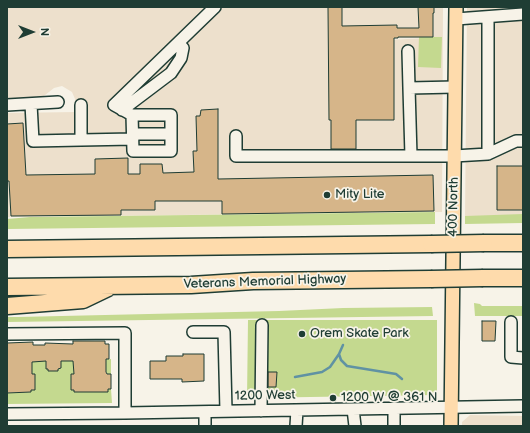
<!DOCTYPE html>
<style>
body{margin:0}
#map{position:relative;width:530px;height:433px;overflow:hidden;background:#f7f3e8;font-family:"Balsamiq Sans",sans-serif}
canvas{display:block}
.frame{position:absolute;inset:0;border:8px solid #1f3d34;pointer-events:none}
.north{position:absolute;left:12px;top:12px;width:40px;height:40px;-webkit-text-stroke:3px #f7f3e8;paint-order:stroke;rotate:90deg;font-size:11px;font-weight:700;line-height:16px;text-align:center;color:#1f3d34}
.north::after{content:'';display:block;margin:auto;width:14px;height:18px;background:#1f3d34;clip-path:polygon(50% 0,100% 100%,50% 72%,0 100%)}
</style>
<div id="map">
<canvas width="530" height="433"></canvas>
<div class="frame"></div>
<div class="north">N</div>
</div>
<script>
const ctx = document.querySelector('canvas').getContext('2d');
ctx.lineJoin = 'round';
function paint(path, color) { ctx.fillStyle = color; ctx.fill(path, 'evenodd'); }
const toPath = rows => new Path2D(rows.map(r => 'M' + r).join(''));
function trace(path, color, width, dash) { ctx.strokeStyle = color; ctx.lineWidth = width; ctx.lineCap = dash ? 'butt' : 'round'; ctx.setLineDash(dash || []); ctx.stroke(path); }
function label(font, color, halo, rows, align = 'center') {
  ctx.font = font + ' "Balsamiq Sans",sans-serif'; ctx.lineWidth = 3.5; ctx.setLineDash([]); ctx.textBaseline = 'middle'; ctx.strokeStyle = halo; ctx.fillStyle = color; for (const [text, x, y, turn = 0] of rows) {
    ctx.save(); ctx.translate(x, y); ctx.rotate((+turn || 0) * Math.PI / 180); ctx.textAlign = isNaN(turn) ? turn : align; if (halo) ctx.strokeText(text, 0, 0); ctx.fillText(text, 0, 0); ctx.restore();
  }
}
paint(toPath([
 [7,7,443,7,442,212,7,217,7,113,76,112,75,99,72,92,62,86,54,88,40,99,7,100],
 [427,38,329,43,329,39],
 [467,7,523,7,523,216,465,216],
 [470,415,523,416,523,426,462,426,462,422]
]), '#ede0cc');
paint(toPath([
 [419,37,442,37,441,68,418,67],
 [435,212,435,224,7,229,7,219,30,217],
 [523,214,523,223,465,224,465,216],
 [474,303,480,304,482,306,523,306,523,316,475,316],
 [432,307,433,316,7,322,7,317,18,317,279,311,343,308],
 [248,320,437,320,437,395,247,398],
 [111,359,111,374,107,374,107,372,74,372,74,374,71,374,71,389,111,389,112,403,7,404,7,393,31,392,31,390,35,389,35,374,32,374,7,363,32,360,46,361,46,369,48,369,48,371,58,371,58,369,61,368,61,361]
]), '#c4d98f');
trace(toPath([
 [343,345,339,354,341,360,347,366,396,374,402,379],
 [295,377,322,372,330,367,339,354]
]), '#6092a3', 2.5);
const building = toPath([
 [328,7,342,7,342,26,397,25,397,28,419,28,418,7,434,7,434,13,433,13,433,37,398,37,398,38,394,38,394,120,356,120,356,149,331,149,331,120,329,120,328,7],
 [218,109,218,179,433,175,434,211,222,214,222,201,155,201,155,210,121,210,121,215,11,216,9,181,7,181,7,124,23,123,26,175,95,174,95,159,128,158,128,174,140,174,140,164,162,164,163,173,194,172,193,151,197,151,196,116,200,116,201,110,218,109],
 [497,166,523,166,523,210,497,210,497,166],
 [482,321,496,321,495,341,482,341,482,321],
 [73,341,105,341,105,344,109,344,109,359,106,359,106,372,107,374,111,374,111,389,108,389,108,392,74,392,74,390,71,390,71,374,74,374,73,361,61,361,61,368,58,369,58,371,48,371,48,369,46,369,46,361,32,362,32,374,35,374,35,390,31,390,31,392,7,393,7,343,33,342,33,345,45,345,45,343,73,344,73,341],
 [183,354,204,354,204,381,182,382,182,379,150,379,150,361,166,361,166,356,183,356,183,354],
 [268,372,277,372,276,387,268,387,268,372]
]);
paint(building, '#d6b589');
trace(building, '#1f3d34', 1);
const minor = toPath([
 [488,17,488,154],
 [456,19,523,14],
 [408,51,409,88],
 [455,87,409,88,411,156,454,156,488,154,516,141,523,141],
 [31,104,33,141,81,140],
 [7,105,58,102],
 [81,105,81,140,133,139],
 [122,110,171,73,181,58,183,48,178,43],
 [132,115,133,151,171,151,171,115,132,115,114,105,215,7],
 [133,134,171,134],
 [236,136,236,156,411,156],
 [511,322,511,357,523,358],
 [193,332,224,332,226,411],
 [7,334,125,333,125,413],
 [353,409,355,426],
 [261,411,262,325],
 [205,412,205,426],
 [7,414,125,413,523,406],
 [296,426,297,410],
 [394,426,394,408]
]);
const major = toPath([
 [451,426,456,7]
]);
const highway = toPath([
 [484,243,523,243],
 [7,249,431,244],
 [483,278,523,278],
 [7,287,191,285,253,281,431,279],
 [7,306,83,300,108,288]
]);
trace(minor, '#1f3d34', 14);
trace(major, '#1f3d34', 16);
trace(highway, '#1f3d34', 19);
trace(minor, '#f7f3e8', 11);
trace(major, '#fedbac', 13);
trace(highway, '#fedbac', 16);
const highwayBridge = toPath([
 [431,244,484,243],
 [431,279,483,278]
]);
trace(highwayBridge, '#1f3d34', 19, []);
trace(highwayBridge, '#fedbac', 16);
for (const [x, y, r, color] of [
 [327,195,4,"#1f3d34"],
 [302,334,4,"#1f3d34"],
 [333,398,4,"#1f3d34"]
]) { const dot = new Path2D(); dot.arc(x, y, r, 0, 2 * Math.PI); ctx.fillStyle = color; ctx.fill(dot); trace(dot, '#f7f3e8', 1.5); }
label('13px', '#1f3d34', '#f7f3e8', [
 ["Mity Lite",335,195],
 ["Orem Skate Park",310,334],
 ["1200 W @ 361 N",341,398]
], 'left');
label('13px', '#1f3d34', '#f7f3e8', [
 ["400 North",454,207,-89],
 ["Veterans Memorial Highway",265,282,-2],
 ["1200 West",265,396,-1]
]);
</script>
